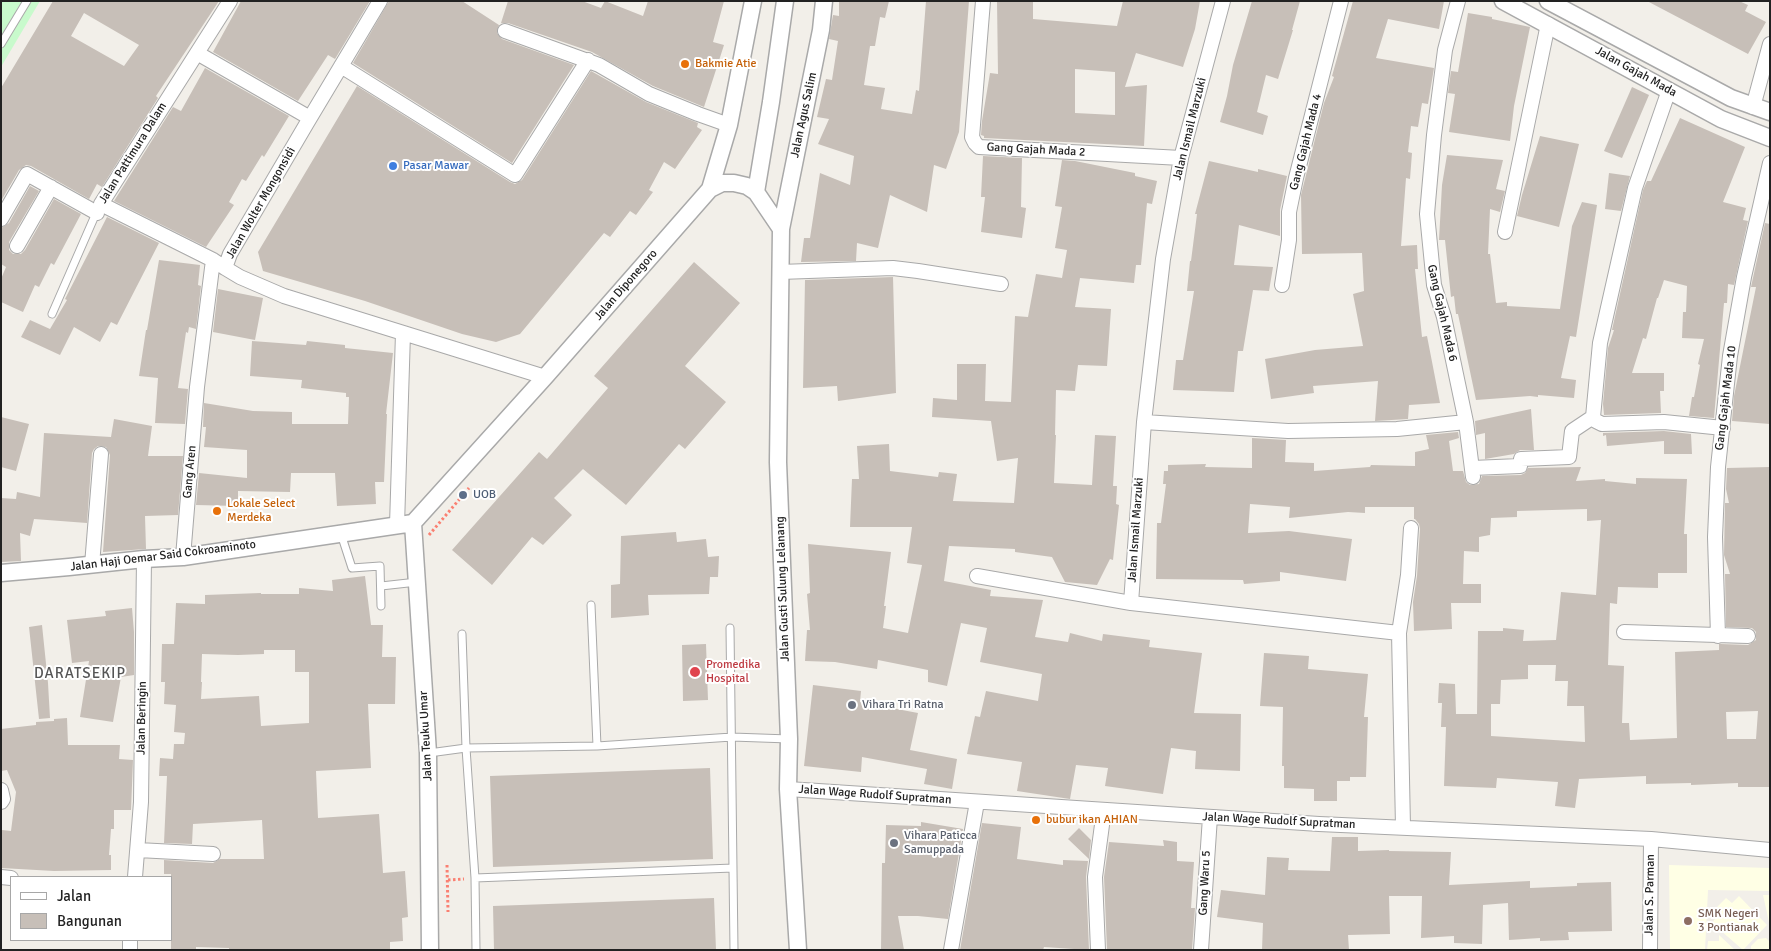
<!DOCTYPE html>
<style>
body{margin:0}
#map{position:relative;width:1771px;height:951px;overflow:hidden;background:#f2efe9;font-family:Signika,sans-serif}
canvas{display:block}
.frame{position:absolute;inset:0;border:2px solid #222;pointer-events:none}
.legend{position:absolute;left:10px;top:876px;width:162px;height:65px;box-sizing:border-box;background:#fff;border:1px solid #a7a7a7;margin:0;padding:6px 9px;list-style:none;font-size:15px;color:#222}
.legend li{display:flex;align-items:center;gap:10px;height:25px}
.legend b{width:25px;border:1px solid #a7a7a7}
</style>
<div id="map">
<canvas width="1771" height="951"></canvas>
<div class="frame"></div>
<ul class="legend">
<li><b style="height:6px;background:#fff"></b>Jalan</li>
<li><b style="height:14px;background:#c7bfb8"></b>Bangunan</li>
</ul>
</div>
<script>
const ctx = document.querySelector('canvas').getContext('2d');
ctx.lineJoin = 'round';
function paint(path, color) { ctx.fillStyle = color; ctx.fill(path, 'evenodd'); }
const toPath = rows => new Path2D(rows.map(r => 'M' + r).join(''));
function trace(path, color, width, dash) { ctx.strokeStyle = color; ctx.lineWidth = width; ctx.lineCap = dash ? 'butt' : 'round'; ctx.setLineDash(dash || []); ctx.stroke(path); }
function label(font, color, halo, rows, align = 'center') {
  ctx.font = font + ' Signika,sans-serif'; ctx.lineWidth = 4; ctx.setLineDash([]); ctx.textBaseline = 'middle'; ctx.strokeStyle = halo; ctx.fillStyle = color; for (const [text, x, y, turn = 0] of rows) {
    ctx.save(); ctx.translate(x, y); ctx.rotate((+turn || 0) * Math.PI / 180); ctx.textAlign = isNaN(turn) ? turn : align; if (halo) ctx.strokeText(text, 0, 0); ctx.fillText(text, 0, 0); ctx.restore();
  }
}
paint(toPath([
 [1669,865,1770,868,1770,891,1708,890,1705,950,1670,950],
 [1763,895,1770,895,1770,927,1767,913],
 [1739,896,1767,925,1743,950,1712,923,1718,915,1714,910,1726,898,1732,903],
 [1719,935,1735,950,1707,950,1708,941,1719,941],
 [1766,938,1770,942,1770,950,1751,950,1751,946,1758,939]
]), '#ffffe5');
paint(toPath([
 [1,1,40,1,1,67]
]), '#c8facc');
paint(toPath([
 [53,1,219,1,156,96,158,98,102,187,97,184,89,199,31,166,26,165,19,170,1,201,1,88],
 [84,13,139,45,124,66,71,36],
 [241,1,370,1,335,59,328,55,298,101,213,52],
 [389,1,462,1,499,25,497,33,502,39,574,65,512,163,353,63],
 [508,1,582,1,601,8,605,1,643,16,648,1,724,1,713,42,724,45,704,107,653,86,592,52,508,23,501,23],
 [839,1,889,1,885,18,880,17,875,46,870,46,864,85,885,88,881,109,912,114,916,90,919,91,926,1,969,1,959,132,946,169,934,165,927,212,890,195,878,248,857,243,856,261,801,262,804,238,810,238,820,173,850,185,854,156,818,144,829,119,817,117,826,79,832,80,838,41,829,39,833,15,839,16],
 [997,1,1033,1,1033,19,1117,26,1123,1,1200,1,1195,29,1183,67,1136,53,1125,87,1147,85,1144,146,984,138,984,136,981,135,982,121,990,73,998,74],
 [1075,69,1115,72,1115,115,1075,113],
 [1252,1,1300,1,1292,30,1293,30,1278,79,1266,75,1257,112,1268,116,1263,135,1220,122,1227,96,1233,65],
 [1353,1,1444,1,1439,29,1388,19,1376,58,1434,68,1428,104,1422,103,1418,127,1411,126,1408,152,1412,153,1410,179,1406,178,1401,246,1417,245,1418,269,1415,269,1422,337,1427,336,1440,403,1409,405,1408,419,1375,421,1378,381,1313,386,1314,393,1271,399,1265,359,1315,350,1363,346,1353,294,1364,291,1362,253,1302,254,1301,195,1324,103,1334,77,1332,76],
 [1647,1,1739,1,1748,5,1745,11,1766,22,1748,54],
 [1468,13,1492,17,1492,19,1530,27,1514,106,1510,141,1449,132,1455,94,1448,93,1451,71,1458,72],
 [205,68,289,116,264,157,262,155,246,181,242,179,229,202,234,205,206,247,114,201,173,107,181,111],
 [591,71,646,102,698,123,697,127,702,130,675,169,664,162,649,190,653,192,636,215,630,211,610,237,604,233,520,334,496,342,462,334,365,301,263,271,258,252,357,86,510,182,515,184,522,180],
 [1632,87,1649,95,1622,158,1604,151],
 [1680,118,1745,147,1723,202,1746,208,1743,220,1748,221,1734,285,1728,284,1727,303,1724,303,1714,418,1689,416,1692,397,1694,397,1700,365,1698,364,1704,339,1682,338,1683,312,1686,312,1687,286,1664,280,1658,298,1657,298,1646,339,1643,338,1632,373,1664,373,1664,391,1660,391,1661,413,1604,415,1603,404,1608,348,1614,330,1612,330,1643,190,1647,181,1651,181],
 [1540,136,1579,144,1559,227,1517,216,1522,195],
 [1447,155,1503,160,1496,189,1505,191,1500,212,1490,209,1488,254,1490,254,1496,303,1507,302,1507,306,1560,309,1572,226,1582,202,1597,205,1576,337,1570,336,1561,378,1576,380,1574,398,1538,395,1538,397,1530,396,1476,400,1458,314,1456,314,1454,296,1451,297,1445,240,1439,240,1442,185],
 [983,156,1022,158,1021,207,1026,208,1022,238,981,232,985,197,981,197],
 [1062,160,1075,161,1135,173,1135,176,1157,181,1152,204,1147,203,1141,265,1136,265,1134,283,1080,278,1075,307,1111,309,1107,366,1078,365,1075,391,1056,390,1055,435,1056,435,1054,483,1092,485,1095,435,1116,436,1113,486,1117,486,1116,504,1119,505,1113,560,1110,559,1097,585,1065,582,1052,557,1015,552,1015,549,949,546,944,581,991,590,990,596,1043,600,1035,637,1068,642,1070,633,1102,641,1103,634,1150,640,1149,647,1202,653,1194,713,1241,714,1240,771,1195,769,1196,751,1171,748,1163,794,1105,786,1108,768,1076,765,1070,799,1017,791,1022,762,967,754,975,716,980,717,986,691,1038,701,1042,674,980,662,987,628,961,623,947,686,928,682,928,670,878,660,877,669,835,662,805,661,807,630,810,630,807,594,810,593,808,544,891,552,884,606,886,606,883,628,908,633,922,565,907,563,912,527,850,527,852,479,859,479,857,446,889,444,890,471,938,477,939,472,957,474,953,501,1014,503,1018,458,997,461,991,421,932,417,933,398,957,400,957,364,986,364,985,401,1011,402,1015,316,1028,317,1036,274,1062,278,1067,250,1055,248,1062,207,1055,206],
 [1209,161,1258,172,1258,169,1287,176,1280,210,1280,236,1239,225,1234,265,1273,267,1269,291,1253,290,1243,351,1238,351,1234,392,1173,390,1176,360,1183,360,1194,291,1187,291,1190,261,1191,261,1197,214,1195,214],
 [1609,173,1630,176,1621,211,1605,209],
 [30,186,39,191,9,242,9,250,13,254,21,254,25,250,54,199,81,214,54,265,51,263,39,287,35,285,23,312,1,302,1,279,6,267,1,264,1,228,9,223],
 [107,217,159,243,117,325,111,322,100,342,74,327,60,355,21,337,30,320,50,329,67,300,65,299],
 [1765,223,1770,224,1770,424,1732,421,1734,396,1756,287,1751,287],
 [159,260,200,265,198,285,201,286,196,329,189,327,188,333,186,332,178,388,188,389,185,424,155,423,158,378,139,376,146,330,147,330],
 [694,262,740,303,685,366,726,402,685,449,679,444,626,505,583,469,554,498,572,515,543,545,532,537,492,585,452,550,539,452,547,459,608,388,594,376],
 [893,277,896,393,838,401,837,386,803,388,805,280],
 [218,289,263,298,255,340,213,332],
 [252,341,306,345,307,341,345,345,345,348,393,353,386,414,387,414,384,482,375,482,376,504,337,506,335,473,291,473,290,492,238,491,238,506,196,505,199,473,247,478,247,450,204,447,206,427,203,427,204,403,253,411,292,412,292,424,348,424,349,397,346,397,346,393,301,388,302,380,250,376],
 [1531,409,1534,450,1520,450,1514,454,1485,459,1485,433,1476,435,1475,421],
 [1,417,29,424,16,471,1,467],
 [114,419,152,426,148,456,183,456,178,515,145,516,146,549,103,552,110,455,106,447,98,446,94,449,92,453,87,523,34,519,30,536,20,533,21,561,1,562,1,498,16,499,17,492,40,497,44,433,111,437],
 [1664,431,1691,434,1692,454,1664,454,1664,441,1607,446,1606,435,1603,436,1603,433],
 [1458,432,1459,438,1449,441,1453,471,1463,471,1466,482,1470,485,1479,484,1482,476,1521,475,1525,473,1528,468,1581,467,1576,481,1605,479,1605,481,1636,484,1636,478,1687,479,1684,534,1687,534,1687,573,1658,573,1658,588,1618,587,1617,604,1610,603,1608,665,1624,666,1622,723,1629,723,1630,740,1677,738,1675,652,1719,650,1719,644,1721,644,1748,645,1756,640,1756,632,1752,628,1726,627,1725,574,1730,574,1724,555,1725,503,1729,503,1726,489,1727,468,1770,467,1770,787,1738,787,1738,783,1691,785,1691,783,1646,784,1646,776,1579,779,1575,808,1555,806,1558,782,1497,778,1496,788,1444,786,1446,727,1441,727,1442,703,1438,703,1439,683,1455,684,1456,714,1477,714,1478,631,1503,631,1503,628,1524,630,1523,641,1556,640,1561,592,1596,595,1601,520,1587,521,1587,509,1517,511,1517,517,1491,518,1490,535,1479,537,1479,552,1464,551,1463,584,1481,584,1481,603,1451,603,1452,629,1414,631,1413,602,1417,576,1420,529,1419,524,1415,519,1414,519,1414,507,1365,507,1365,513,1348,512,1289,518,1290,507,1250,504,1248,533,1289,531,1352,539,1346,581,1280,572,1280,581,1244,584,1243,580,1156,579,1157,523,1161,523,1166,484,1163,484,1164,471,1168,471,1168,465,1206,464,1205,467,1252,468,1252,438,1286,440,1285,462,1314,463,1314,471,1370,467,1371,465,1415,466,1415,452,1429,449,1426,435],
 [1528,665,1556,665,1555,681,1568,681,1567,706,1584,706,1585,742,1491,736,1491,704,1500,704,1501,680,1528,679],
 [1758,711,1756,739,1727,739,1726,712],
 [676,532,677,542,706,539,708,557,719,556,718,577,710,577,709,594,648,595,649,615,611,618,611,585,620,584,621,536],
 [365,576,371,625,383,625,382,657,396,657,395,704,368,704,371,768,316,771,318,818,379,814,383,873,405,871,408,917,402,918,403,941,390,942,390,950,229,950,229,948,196,947,196,950,171,950,171,874,164,874,164,860,213,863,220,859,264,859,262,820,193,824,192,844,164,843,167,776,159,776,160,758,173,759,174,744,184,744,185,733,174,732,176,705,164,704,165,682,161,682,162,644,174,644,176,603,205,604,205,595,261,593,261,594,299,594,299,588,333,591,332,580],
 [264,650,295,650,295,672,309,672,309,723,261,726,259,696,201,699,202,682,201,682,202,654,238,655,264,654],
 [132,608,134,632,134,675,121,677,113,722,80,717,89,661,72,663,67,620,106,616,105,611],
 [42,625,48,683,50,718,39,719,29,627],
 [706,644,708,700,683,701,682,645],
 [1264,653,1309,656,1308,669,1368,674,1364,717,1368,717,1366,777,1350,777,1350,781,1337,781,1337,801,1314,801,1314,789,1284,788,1284,766,1282,766,1283,707,1260,706],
 [813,685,861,691,860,702,918,713,910,750,957,759,952,789,924,784,927,769,862,757,861,772,804,766],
 [67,718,68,745,120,745,119,759,133,760,131,810,114,810,114,829,111,829,109,855,111,855,111,870,54,871,1,868,2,830,11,831,16,792,7,770,1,771,1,729,36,725,36,722,54,721,54,719],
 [710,768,713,859,493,867,490,776],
 [921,822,963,829,948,919,918,916,898,916,904,950,881,950,882,863,885,863,886,825,921,826],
 [982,823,1021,827,1017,859,1063,865,1063,860,1088,861,1086,877,1089,950,1044,947,1043,950,960,950],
 [1079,828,1091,840,1089,859,1068,839],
 [1332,837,1358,837,1358,851,1389,850,1389,851,1451,852,1449,885,1530,881,1530,888,1577,886,1577,883,1611,882,1612,931,1568,932,1569,940,1540,941,1540,938,1509,940,1508,903,1483,905,1482,944,1454,943,1454,936,1421,938,1422,896,1389,896,1390,934,1348,935,1349,950,1262,950,1263,923,1217,917,1221,890,1265,895,1267,857,1289,858,1288,870,1330,871],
 [1163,840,1177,842,1177,861,1194,862,1191,908,1195,908,1192,950,1107,950,1104,877,1109,842,1164,846],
 [714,898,716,950,494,950,493,906]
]), '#c7bfb8');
const service = toPath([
 [1,44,27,1],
 [52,314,97,211],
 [341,534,352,568,380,566,381,606],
 [381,586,417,582],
 [591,605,597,746],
 [730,628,734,950],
 [462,634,466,748,475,878,476,950],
 [429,753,466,748,597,746,732,737,789,739],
 [475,878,733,868]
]);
const minor = toPath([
 [380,1,307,123,230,254,225,268,240,277,284,296,545,377],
 [983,1,972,137,975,143,979,147,1181,158],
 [1223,1,1181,158,1163,259,1144,422,1131,603,1399,633,1403,827],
 [1458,1,1445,50,1434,135,1427,214,1434,285,1444,317,1466,422,1473,477],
 [505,31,599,65,649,94,698,114,729,125],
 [197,53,310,118],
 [341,66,515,175,588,60],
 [1669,90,1635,188,1600,343,1593,417,1596,421,1602,424,1664,422,1723,428],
 [1753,107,1770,44],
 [1,219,27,174,97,213],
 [1505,232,1548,24],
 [17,246,51,187],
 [225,268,213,260,101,204,230,1],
 [780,272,893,268,918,271,1001,284],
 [1282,285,1289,240,1289,212,1296,178,1341,1],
 [1144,422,1288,431,1397,429,1466,422],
 [1472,468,1520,466,1521,459,1569,457,1572,431,1593,417],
 [397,525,403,333],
 [183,557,197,387,213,260],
 [92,565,101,454],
 [977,576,1131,603],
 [1624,632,1748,636],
 [1399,633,1408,575,1411,528],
 [1718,636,1715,537,1718,467,1730,356,1744,277,1770,163],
 [788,789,1319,824,1651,839,1770,850],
 [1,790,3,799,1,802],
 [138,850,213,854],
 [1,877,11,878],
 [135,877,141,802,144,559],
 [130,950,130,940],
 [951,950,977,802],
 [1098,950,1095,877,1104,810],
 [1201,950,1210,817],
 [1650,950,1651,839]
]);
const tertiary = toPath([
 [1503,1,1721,119,1770,138],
 [1548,1,1731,98,1770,112],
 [710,189,722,183,734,183,747,186,756,192,781,229],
 [756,192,771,102,785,1],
 [413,523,545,377,710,189,729,125,753,1],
 [413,523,428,753,430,950],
 [1,573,69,567,144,559,183,557,413,523],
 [798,950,788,789,789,739,778,462,781,229,821,30,824,1]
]);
trace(service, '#a9a9a9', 9);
trace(minor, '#a9a9a9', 16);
trace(tertiary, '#a9a9a9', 19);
trace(toPath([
 [429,535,469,488],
 [447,865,448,912],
 [448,880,464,879]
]), '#fa8072', 3, [2.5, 2.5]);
trace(service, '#fff', 7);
trace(minor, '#fff', 14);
trace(tertiary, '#fff', 16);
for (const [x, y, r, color] of [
 [685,64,5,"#e8710a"],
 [393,166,5,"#3f7fe0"],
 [463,495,5,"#5c6f8a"],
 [217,511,5,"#e8710a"],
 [695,672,6,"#e0444e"],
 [852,705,5,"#6b7280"],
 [1036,820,5,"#e8710a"],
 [894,843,5,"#6b7280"],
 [1688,921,5,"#8d6e63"]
]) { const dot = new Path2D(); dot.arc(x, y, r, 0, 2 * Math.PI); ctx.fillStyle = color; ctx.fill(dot); trace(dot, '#fff', 2); }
label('12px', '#c56008', '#fff', [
 ["Bakmie Atie",695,64],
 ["Lokale Select",227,504],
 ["Merdeka",227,518],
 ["bubur ikan AHIAN",1046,820]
], 'left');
label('12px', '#222', '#fff', [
 ["Jalan Gajah Mada",1636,72,29],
 ["Jalan Agus Salim",804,115,-78],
 ["Jalan Ismail Marzuki",1190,129,-76],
 ["Gang Gajah Mada 4",1306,142,-76],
 ["Gang Gajah Mada 2",1036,150,3],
 ["Jalan Pattimura Dalam",133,153,-58],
 ["Jalan Wolter Mongonsidi",261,203,-60],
 ["Jalan Diponegoro",626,285,-49],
 ["Gang Gajah Mada 6",1442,313,77],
 ["Gang Gajah Mada 10",1726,398,-83],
 ["Gang Aren",190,472,-85],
 ["Jalan Ismail Marzuki",1136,530,-86],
 ["Jalan Haji Oemar Said Cokroaminoto",163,556,-7],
 ["Jalan Gusti Sulung Lelanang",783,589,-92],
 ["Jalan Beringin",142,718,-89],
 ["Jalan Teuku Umar",426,736,-93],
 ["Jalan Wage Rudolf Supratman",875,795,4],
 ["Jalan Wage Rudolf Supratman",1279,821,3],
 ["Gang Waru 5",1205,883,-87],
 ["Jalan S. Parman",1650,895,-89]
]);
label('12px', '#366cbe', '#fff', [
 ["Pasar Mawar",403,166]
], 'left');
label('12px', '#4e5e75', '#fff', [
 ["UOB",473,495]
], 'left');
label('12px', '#be3a42', '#fff', [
 ["Promedika",706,665],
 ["Hospital",706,679]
], 'left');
label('12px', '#5b616d', '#fff', [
 ["Vihara Tri Ratna",862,705],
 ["Vihara Paticca",904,836],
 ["Samuppada",904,850]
], 'left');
label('12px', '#785e54', '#fff', [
 ["SMK Negeri",1698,914],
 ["3 Pontianak",1698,928]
], 'left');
ctx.letterSpacing = '1px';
label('15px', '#555', '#fff', [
 ["DARATSEKIP",80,674]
]);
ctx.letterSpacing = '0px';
</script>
